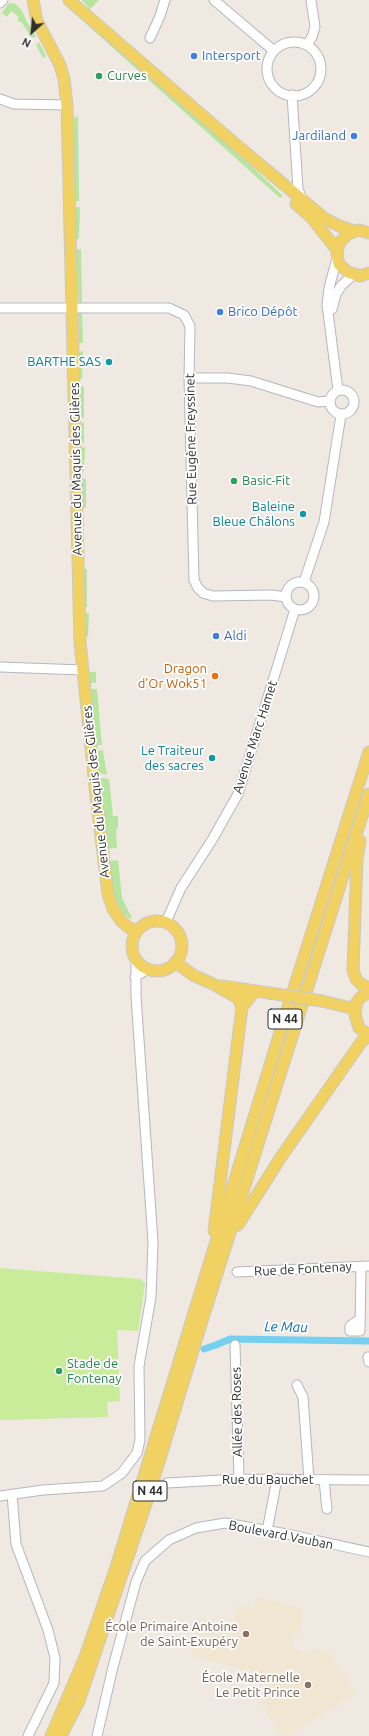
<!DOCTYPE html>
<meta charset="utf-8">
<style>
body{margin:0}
#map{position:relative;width:369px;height:1736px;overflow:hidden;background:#efe9e1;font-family:Ubuntu,sans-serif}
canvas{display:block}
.north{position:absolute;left:12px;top:12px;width:40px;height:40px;-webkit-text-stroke:3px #fff;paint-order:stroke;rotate:207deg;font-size:11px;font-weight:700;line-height:16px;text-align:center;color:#2e2e2e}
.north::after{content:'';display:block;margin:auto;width:14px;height:18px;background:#2e2e2e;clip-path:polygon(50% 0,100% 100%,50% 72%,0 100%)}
</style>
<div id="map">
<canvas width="369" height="1736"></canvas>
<div class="north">N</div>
</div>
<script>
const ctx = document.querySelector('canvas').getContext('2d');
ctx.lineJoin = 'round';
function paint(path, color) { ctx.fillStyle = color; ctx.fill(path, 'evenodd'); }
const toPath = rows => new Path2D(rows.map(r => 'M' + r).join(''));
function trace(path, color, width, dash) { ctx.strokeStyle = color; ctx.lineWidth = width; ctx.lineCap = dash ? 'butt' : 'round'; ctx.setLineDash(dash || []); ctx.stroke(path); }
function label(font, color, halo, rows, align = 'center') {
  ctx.font = font + ' Ubuntu,sans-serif'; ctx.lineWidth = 3.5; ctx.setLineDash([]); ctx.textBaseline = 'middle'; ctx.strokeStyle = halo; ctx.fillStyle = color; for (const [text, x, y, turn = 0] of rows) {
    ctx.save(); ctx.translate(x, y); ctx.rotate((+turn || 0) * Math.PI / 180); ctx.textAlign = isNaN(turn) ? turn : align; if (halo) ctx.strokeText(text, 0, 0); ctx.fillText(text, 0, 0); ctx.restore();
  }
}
paint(toPath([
 [257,1597,301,1608,303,1611,303,1618,300,1632,294,1636,292,1644,296,1649,311,1654,312,1649,331,1654,356,1694,288,1736,281,1736,261,1703,268,1675,191,1656,199,1618,233,1627,238,1605,254,1609]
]), '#f0e6d1');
paint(toPath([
 [82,0,99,0,90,9],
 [9,3,16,4,22,11,27,22,36,36,32,38,22,23,17,20,19,17,11,11,7,17,2,13],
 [63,3,91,24,230,146,283,196,280,198],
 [39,42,46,56,43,58,36,45],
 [78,115,79,201,74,201,73,120],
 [75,207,80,207,79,239,76,239],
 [81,249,82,304,79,304,76,250],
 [82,312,83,343,78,343,77,316,79,313],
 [83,351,82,379,79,379,78,352],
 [84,386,84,418,80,418,79,387],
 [80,423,84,423,84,443,80,443],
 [85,447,84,471,81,471,81,448],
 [82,478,86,479,86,508,82,508],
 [83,569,87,569,87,607,84,607],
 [84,613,89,613,88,637,85,636],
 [87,672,96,672,96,683,88,683],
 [89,689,97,689,102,745,95,745],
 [103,750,107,775,99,773,96,751],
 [102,778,109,779,113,816,118,816,118,829,116,829,117,848,107,849,100,779],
 [118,860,122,898,132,918,130,919,122,912,115,899,111,881,109,861]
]), '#b6e59e');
paint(toPath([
 [0,1268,141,1279,145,1284,138,1331,117,1330,120,1401,107,1402,108,1417,0,1420]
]), '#c9ec9a');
trace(toPath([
 [204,1349,216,1345,230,1339,369,1341]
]), '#75cff0', 7);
const minor = toPath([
 [214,0,274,51],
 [0,3,3,0],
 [150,38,160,16,165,0],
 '267 69a27 27 0 1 1 54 0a27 27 0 1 1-54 0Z',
 [307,45,312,37,315,27,311,0],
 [292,95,298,189,302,199],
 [0,99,14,104,67,105],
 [337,258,329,288,327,305,338,390],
 [0,308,169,308,184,315,190,326,189,378,194,580,198,588,203,593,213,596,271,595,286,597],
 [332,309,336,294,341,286,353,275],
 [189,378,228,378,251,381,318,402,329,401],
 '330 402a12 12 0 1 1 24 0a12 12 0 1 1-24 0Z',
 [304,582,324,522,341,415],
 '286 596a14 14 0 1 1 28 0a14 14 0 1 1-28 0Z',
 [0,667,83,670],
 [166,922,181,888,212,840,238,794,295,609],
 [135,977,148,969],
 [237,1272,369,1266],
 [360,1319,350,1326,350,1331,360,1331,361,1267],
 [235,1345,239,1479],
 [368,1357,369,1362],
 [297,1385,303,1397,309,1480],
 [324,1480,327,1509],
 [167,1483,239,1479,369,1480],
 [12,1494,16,1544,48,1630,55,1658,54,1683,28,1736],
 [0,1496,43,1490,103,1486,122,1473,137,1453,140,1440,139,1366,151,1297,153,1242,136,996,136,959],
 [267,1531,277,1479],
 [97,1736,113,1667,136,1582,145,1561,169,1540,196,1528,225,1523,287,1534,369,1552]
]);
const major = toPath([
 [33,0,37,21,60,65,64,79,67,105,80,642,96,796,108,894,113,909,122,922,136,933],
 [69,0,233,142,324,218,339,226,354,231],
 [296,204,311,217,337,250],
 [369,233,359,230,348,234,339,243,337,254,339,264,348,272,360,276,369,273],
 [360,841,357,860,353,970,356,979,361,984,369,988],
 '132 946a25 25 0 1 1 50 0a25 25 0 1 1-50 0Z',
 [175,962,193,975,215,985,238,998,242,1007],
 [222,986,269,993],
 [369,992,361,997,357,1002,355,1015,359,1028,369,1035],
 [322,1001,355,1009],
 [238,1225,281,1157,362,1041,369,1036],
 [214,1231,242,1007,255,991],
 [51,1736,85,1657,117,1564,282,1026,369,752],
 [61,1736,79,1701,147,1501,202,1321,369,794]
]);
trace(minor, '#b4b7c1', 11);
trace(major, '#c9c9c9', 13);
trace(minor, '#fff', 9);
trace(major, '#f2d163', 11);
const majorBridge = toPath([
 [269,993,322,1001]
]);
trace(majorBridge, '#c9c9c9', 13, []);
trace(majorBridge, '#f2d163', 11);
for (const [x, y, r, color] of [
 [194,56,4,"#3f7fe0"],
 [99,76,4,"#2e9e5b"],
 [354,136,4,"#3f7fe0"],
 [220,312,4,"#3f7fe0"],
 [109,362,4,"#0f9aa8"],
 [234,481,4,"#2e9e5b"],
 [303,514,4,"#0f9aa8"],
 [216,636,4,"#3f7fe0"],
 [215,676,4,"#e8710a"],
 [212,758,4,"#0f9aa8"],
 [59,1371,4,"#2e9e5b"],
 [246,1634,4,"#8d6e63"],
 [308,1685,4,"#8d6e63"]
]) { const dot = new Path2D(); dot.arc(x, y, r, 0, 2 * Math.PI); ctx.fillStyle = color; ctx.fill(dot); trace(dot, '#fff', 1.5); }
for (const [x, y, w] of [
 [285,1019,34],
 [150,1491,34]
]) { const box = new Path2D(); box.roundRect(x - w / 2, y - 10, w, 20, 3); ctx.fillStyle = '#fff'; ctx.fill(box); trace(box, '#2e2e2e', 1); }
label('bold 12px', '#2e2e2e', null, [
 ["N 44",285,1019],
 ["N 44",150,1491]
]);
label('13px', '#366cbe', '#fff', [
 ["Intersport",202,56],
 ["Jardiland",346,136,"right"],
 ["Brico Dépôt",228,312],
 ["Aldi",224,636]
], 'left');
label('13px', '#27864d', '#fff', [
 ["Curves",107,76],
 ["Basic-Fit",242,481],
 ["Stade de",67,1364],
 ["Fontenay",67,1379]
], 'left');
label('13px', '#0d838f', '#fff', [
 ["BARTHE SAS",101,362],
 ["Baleine",295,507],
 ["Bleue Châlons",295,522],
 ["Le Traiteur",204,751],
 ["des sacres",204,766]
], 'right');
label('13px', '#2e2e2e', '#fff', [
 ["Rue Eugène Freyssinet",191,439,-91],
 ["Avenue du Maquis des Glières",76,469,-91],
 ["Avenue Marc Hamet",255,737,-72],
 ["Avenue du Maquis des Glières",96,792,-96],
 ["Rue de Fontenay",303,1269,-3],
 ["Allée des Roses",237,1412,-91],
 ["Rue du Bauchet",268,1480],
 ["Boulevard Vauban",281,1535,11]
]);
label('13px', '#c56008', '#fff', [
 ["Dragon",207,669],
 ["d'Or Wok51",207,684]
], 'right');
label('13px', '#785e54', '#fff', [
 ["École Primaire Antoine",238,1627],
 ["de Saint-Exupéry",238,1642],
 ["École Maternelle",300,1678],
 ["Le Petit Prince",300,1693]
], 'right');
label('italic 14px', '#0d6fa3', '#fff', [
 ["Le Mau",286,1327,1]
]);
</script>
